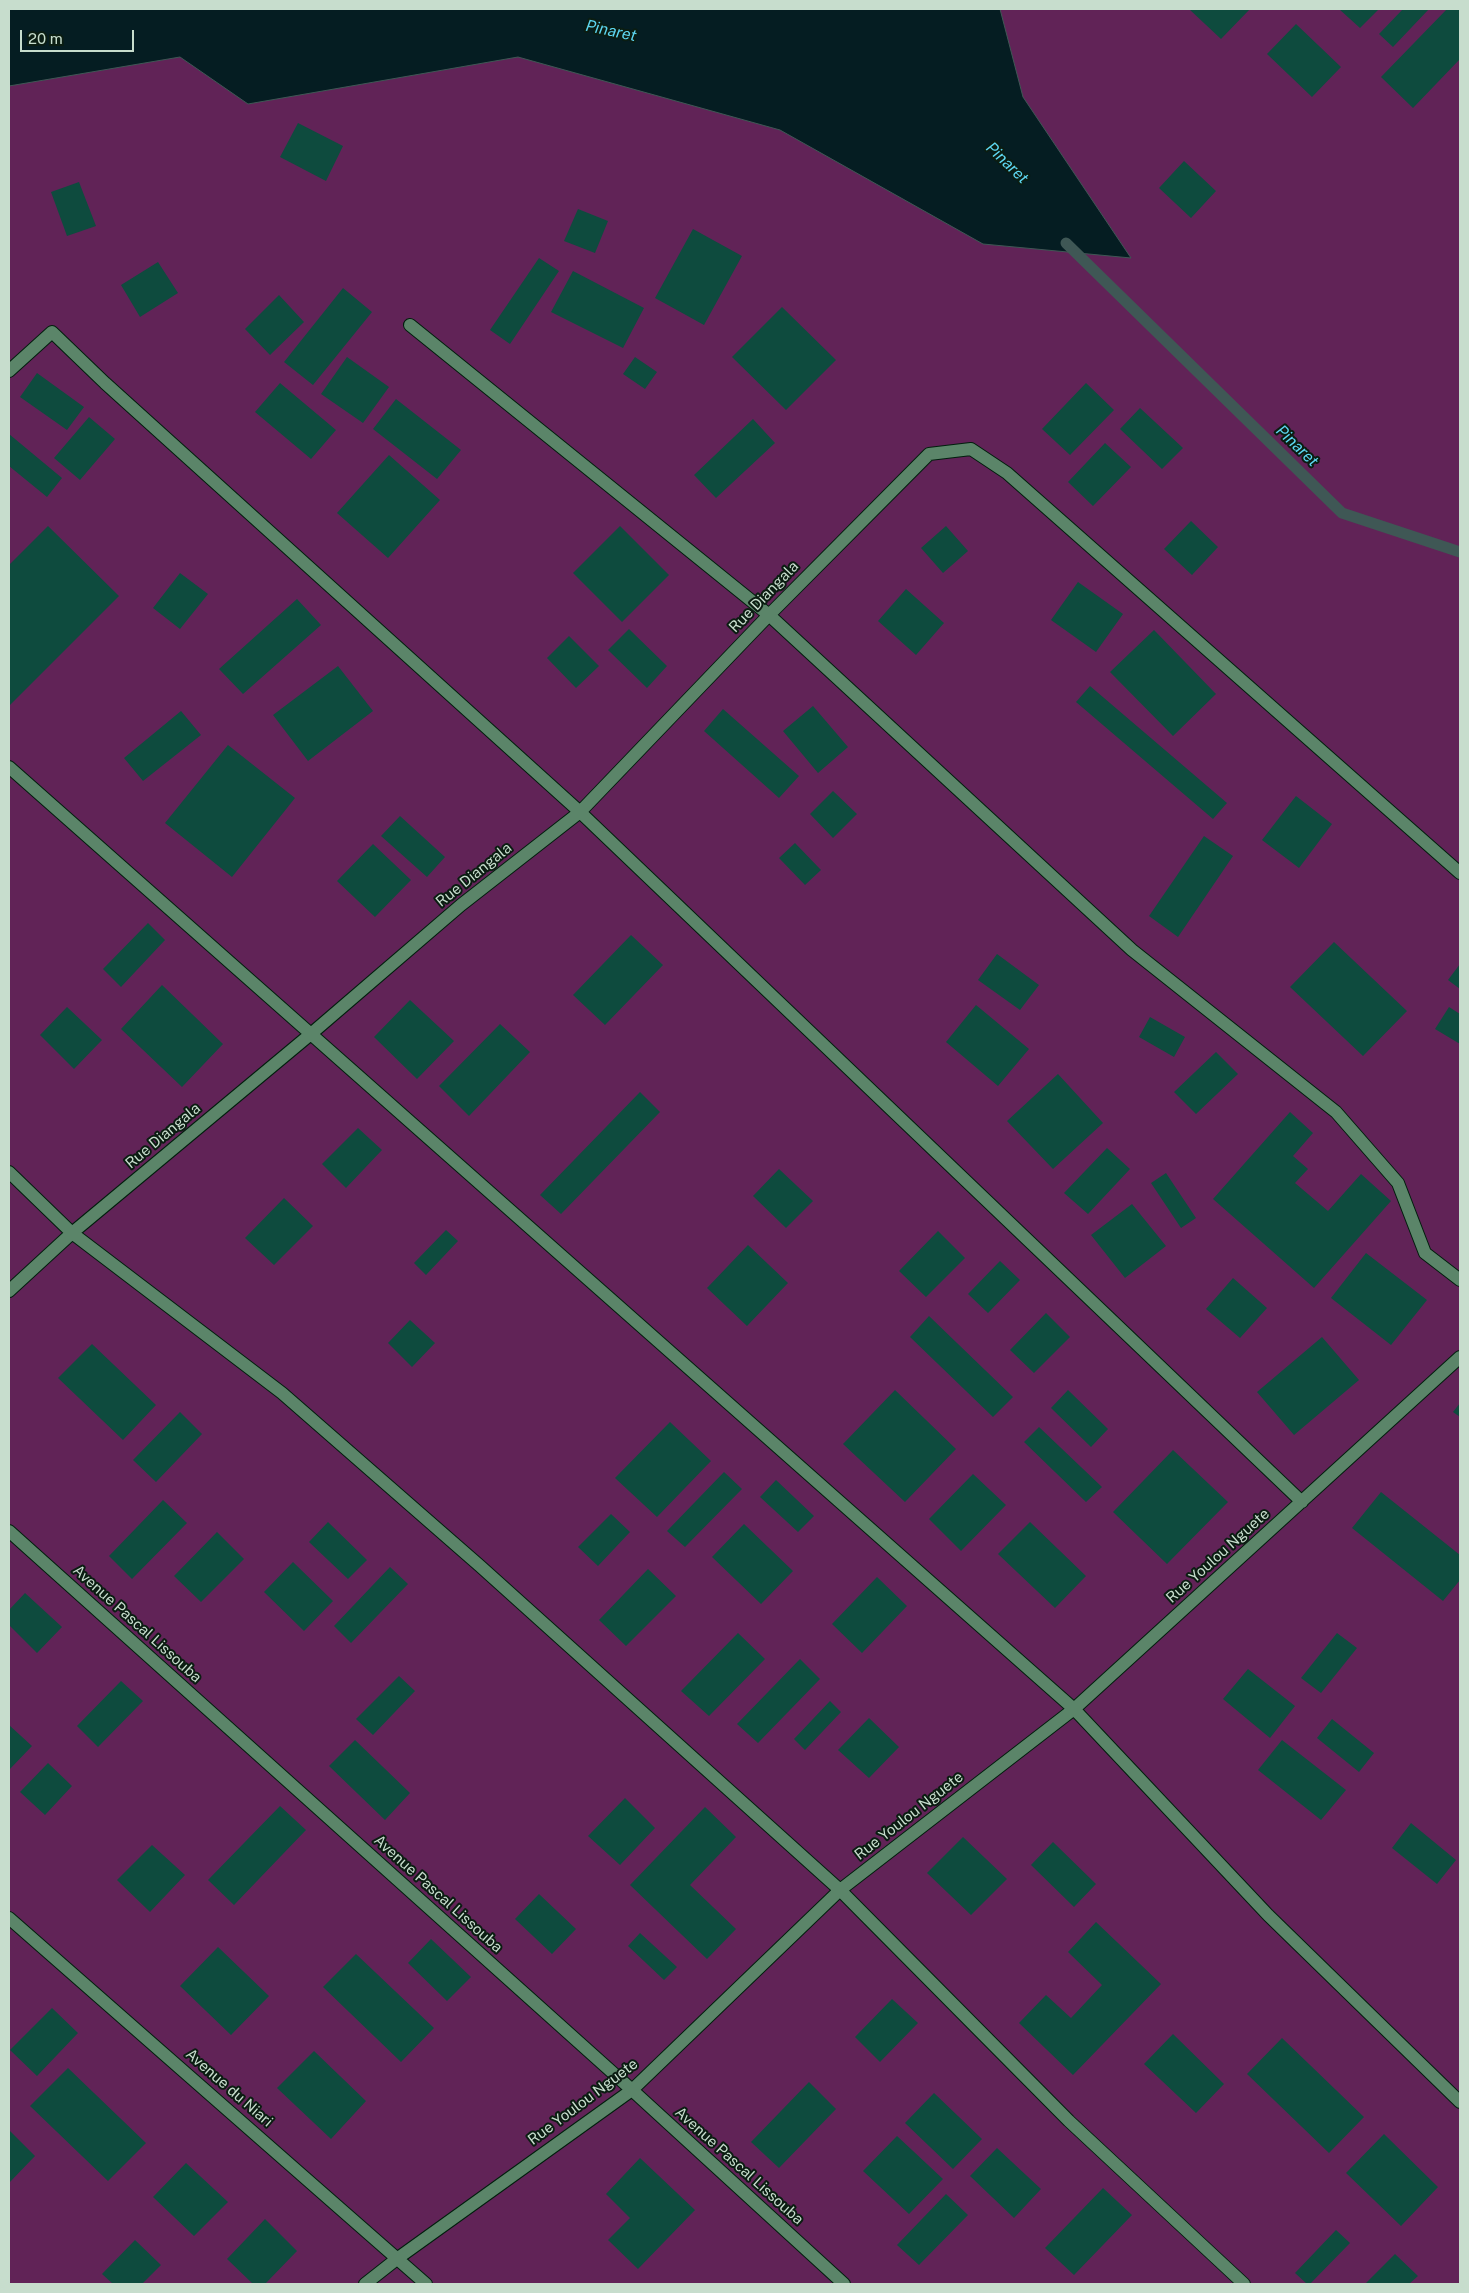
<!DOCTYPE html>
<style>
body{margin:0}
#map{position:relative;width:1469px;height:2293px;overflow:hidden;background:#0f3921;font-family:"Public Sans",sans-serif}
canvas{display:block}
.frame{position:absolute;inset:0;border:10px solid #c7ddcd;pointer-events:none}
.scale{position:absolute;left:20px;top:30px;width:114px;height:22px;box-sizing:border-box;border:2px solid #c7ddcd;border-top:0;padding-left:6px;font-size:15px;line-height:18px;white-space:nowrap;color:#c7ddcd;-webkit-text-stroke:4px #0b1d12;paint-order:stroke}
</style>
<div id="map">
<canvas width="1469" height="2293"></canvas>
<div class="frame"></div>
<div class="scale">20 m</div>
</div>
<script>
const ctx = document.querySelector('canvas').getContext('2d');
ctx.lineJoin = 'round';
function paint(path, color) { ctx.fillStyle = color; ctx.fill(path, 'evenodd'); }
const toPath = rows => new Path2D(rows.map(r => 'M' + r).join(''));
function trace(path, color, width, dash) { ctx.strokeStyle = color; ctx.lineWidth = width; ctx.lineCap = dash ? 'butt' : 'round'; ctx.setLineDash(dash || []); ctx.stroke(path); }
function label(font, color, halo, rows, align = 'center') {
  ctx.font = font + ' "Public Sans",sans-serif'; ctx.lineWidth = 4; ctx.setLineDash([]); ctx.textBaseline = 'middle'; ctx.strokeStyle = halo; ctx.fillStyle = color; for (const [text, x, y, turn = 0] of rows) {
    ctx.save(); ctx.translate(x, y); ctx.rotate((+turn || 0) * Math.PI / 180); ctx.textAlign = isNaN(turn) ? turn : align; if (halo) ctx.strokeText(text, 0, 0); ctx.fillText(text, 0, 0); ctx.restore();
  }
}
paint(toPath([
 [9,9,1460,9,1460,2284,9,2284]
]), '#612357');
const water = toPath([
 [9,9,1000,9,1023,97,1131,258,983,244,780,130,518,57,248,104,180,57,9,86,9,9]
]);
paint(water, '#051d22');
trace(water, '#3f5755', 1);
trace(toPath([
 [1066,243,1342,513,1460,552]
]), '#3f5755', 11);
paint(toPath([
 [1189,9,1250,9,1221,39],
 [1339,9,1379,9,1360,28],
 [1403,9,1429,9,1393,47,1379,34],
 [1447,9,1460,9,1460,59,1413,108,1381,77],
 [1296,24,1341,67,1312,97,1267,54],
 [298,123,343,146,326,181,280,157],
 [1184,161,1216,191,1191,218,1159,188],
 [79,182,96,226,67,236,51,192],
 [578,209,608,221,595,253,564,241],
 [693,229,742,256,704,325,655,298],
 [539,258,559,271,510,344,490,330],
 [158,262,178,293,140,317,121,285],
 [573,271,644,308,623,348,551,312],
 [343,288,372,312,313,385,284,362],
 [279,295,304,322,270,355,245,329],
 [782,307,836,360,786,410,732,357],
 [347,357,389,387,363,423,321,394],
 [635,357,657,372,645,389,623,374],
 [37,373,84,407,67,430,20,397],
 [280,383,336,430,311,459,255,412],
 [1086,383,1114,410,1070,455,1042,429],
 [396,399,461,450,437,479,373,429],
 [1140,408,1183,448,1162,469,1120,429],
 [89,417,115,439,80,480,54,458],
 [753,419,775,443,716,498,694,475],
 [9,434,62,478,47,497,9,466],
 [1105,443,1131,467,1093,506,1068,482],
 [389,455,440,500,388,558,337,513],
 [1191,521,1218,547,1192,575,1164,549],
 [48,526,119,596,9,706,9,565],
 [620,526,669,575,622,622,573,573],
 [946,526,968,551,943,573,921,548],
 [180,573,208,594,180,629,153,608],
 [1078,582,1123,614,1096,652,1051,620],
 [906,589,944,623,916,655,878,621],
 [297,599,321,625,243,694,219,669],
 [629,629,667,666,647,688,608,650],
 [1154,630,1216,694,1173,736,1110,672],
 [569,636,599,666,576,688,547,658],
 [338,666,373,711,308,761,273,715],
 [1090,686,1227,803,1213,819,1076,702],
 [813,706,848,747,818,773,783,731],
 [723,709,799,776,779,798,704,731],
 [181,711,201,735,143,781,124,758],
 [228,745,295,798,232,877,165,823],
 [833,791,857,814,833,838,810,814],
 [1296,796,1332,824,1299,868,1262,840],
 [400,816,445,857,427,877,381,836],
 [1204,836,1233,856,1178,937,1149,916],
 [795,843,821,870,805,885,779,858],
 [373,844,411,880,375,917,337,881],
 [148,923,165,940,121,987,103,969],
 [631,935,663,965,605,1025,573,995],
 [1334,942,1407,1011,1363,1056,1290,987],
 [997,954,1039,985,1020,1010,978,980],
 [1460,964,1460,989,1448,980],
 [162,985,223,1044,182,1087,121,1029],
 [410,1000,454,1041,417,1079,374,1037],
 [976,1005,1029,1049,998,1086,946,1042],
 [67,1007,102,1040,74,1069,40,1035],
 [1449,1007,1460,1014,1460,1044,1435,1029],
 [1150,1017,1185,1037,1174,1057,1139,1037],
 [500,1024,530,1052,469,1116,439,1086],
 [1216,1052,1238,1074,1196,1114,1174,1092],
 [1058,1074,1103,1123,1053,1169,1007,1121],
 [640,1092,660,1112,561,1214,540,1195],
 [1290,1112,1313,1133,1293,1156,1308,1169,1295,1183,1328,1211,1361,1174,1391,1201,1314,1288,1213,1199],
 [358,1128,382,1150,346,1188,322,1164],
 [1107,1148,1130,1169,1088,1214,1064,1193],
 [779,1169,813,1201,786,1228,753,1196],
 [1166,1173,1196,1218,1181,1228,1151,1183],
 [284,1198,313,1226,274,1265,245,1238],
 [1132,1204,1166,1246,1125,1278,1091,1235],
 [446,1230,458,1241,426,1275,414,1263],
 [938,1231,965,1258,926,1297,899,1271],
 [748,1245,788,1283,747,1326,707,1288],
 [1366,1253,1427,1300,1391,1345,1331,1298],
 [1000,1261,1020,1280,988,1313,968,1294],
 [1233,1278,1267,1308,1240,1338,1206,1309],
 [1046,1313,1070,1337,1034,1373,1010,1350],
 [929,1316,1013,1397,993,1417,910,1337],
 [410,1320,435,1343,412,1367,388,1343],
 [1322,1337,1359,1380,1294,1435,1257,1392],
 [92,1344,156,1405,123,1440,58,1378],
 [895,1390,956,1449,905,1502,843,1444],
 [1068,1390,1108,1429,1091,1447,1051,1408],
 [1460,1403,1460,1417,1453,1412],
 [180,1412,202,1434,156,1482,133,1460],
 [670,1422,711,1461,657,1517,615,1478],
 [1039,1427,1102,1487,1086,1502,1024,1442],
 [1173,1450,1228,1502,1167,1564,1113,1512],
 [724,1472,742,1489,685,1547,667,1531],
 [973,1474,1006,1505,961,1551,929,1519],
 [776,1480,814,1516,798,1532,760,1497],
 [1381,1492,1460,1555,1460,1580,1443,1601,1352,1528],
 [163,1500,187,1523,132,1579,109,1556],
 [611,1514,630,1532,598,1566,578,1547],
 [328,1522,367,1560,348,1579,309,1542],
 [1030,1522,1086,1576,1055,1608,998,1554],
 [744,1524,793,1571,761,1604,712,1557],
 [217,1532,244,1559,201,1602,174,1576],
 [293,1562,333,1601,304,1631,264,1592],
 [390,1567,408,1584,351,1643,334,1626],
 [648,1569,676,1596,626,1646,599,1620],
 [877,1577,907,1606,862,1653,832,1624],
 [25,1593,62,1627,37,1653,9,1625,9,1610],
 [738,1633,765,1659,709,1716,681,1691],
 [1337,1633,1357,1648,1321,1693,1301,1678],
 [800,1659,820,1679,758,1743,737,1724],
 [1248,1669,1295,1706,1270,1738,1223,1699],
 [399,1676,415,1691,373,1735,356,1719],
 [121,1681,143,1701,98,1747,77,1726],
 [830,1701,841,1712,805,1750,794,1739],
 [869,1718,899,1747,869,1778,838,1750],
 [1332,1719,1374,1753,1359,1772,1317,1738],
 [9,1725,32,1746,9,1770],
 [355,1740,410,1793,385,1820,329,1766],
 [1282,1740,1346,1790,1321,1820,1258,1770],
 [48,1763,72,1786,45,1815,20,1792],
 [625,1798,655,1828,620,1865,588,1836],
 [280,1806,306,1830,234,1905,208,1880],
 [705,1807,736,1837,690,1885,736,1929,707,1959,630,1885],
 [1411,1823,1456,1860,1437,1884,1392,1848],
 [963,1837,1007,1879,971,1915,927,1873],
 [1053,1842,1096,1884,1074,1907,1031,1865],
 [152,1845,185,1875,150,1912,117,1880],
 [539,1894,576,1929,552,1954,515,1919],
 [1096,1922,1161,1984,1073,2075,1019,2023,1046,1995,1071,2018,1102,1985,1068,1952],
 [640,1933,677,1967,664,1980,628,1946],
 [431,1939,471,1977,447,2001,408,1963],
 [218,1947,269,1996,231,2035,180,1986],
 [356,1954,434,2028,401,2062,323,1987],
 [892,1999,918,2023,880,2062,855,2037],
 [52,2008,78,2033,37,2076,10,2050],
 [1173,2034,1224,2084,1196,2113,1144,2064],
 [1282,2038,1364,2117,1329,2153,1247,2074],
 [314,2051,366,2101,331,2139,277,2088],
 [68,2068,146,2143,108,2181,30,2106],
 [809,2082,836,2109,779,2168,751,2142],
 [934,2093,982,2139,953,2169,905,2123],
 [9,2130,35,2156,9,2183],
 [1384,2134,1438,2187,1401,2226,1346,2173],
 [897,2136,943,2179,909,2214,863,2171],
 [997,2148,1041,2189,1014,2218,970,2176],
 [640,2158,695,2210,638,2269,608,2240,630,2218,606,2194],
 [186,2163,228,2202,194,2236,153,2197],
 [1103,2188,1132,2215,1074,2275,1045,2248],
 [946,2194,968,2215,919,2265,897,2245],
 [265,2219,297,2251,265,2284,253,2284,227,2259],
 [1336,2230,1350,2243,1310,2284,1307,2284,1295,2273],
 [135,2240,161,2265,142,2284,113,2284,102,2274],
 [1395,2254,1418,2276,1409,2284,1365,2284]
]), '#0e4b3e');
const street = toPath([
 [410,325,769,615,1132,950,1336,1112,1398,1183,1425,1253,1460,1280],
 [9,371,52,332,105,383,580,812,1302,1502],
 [9,767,1074,1709,1268,1915,1460,2102],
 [9,1172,72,1233,282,1393,480,1566,840,1890,1069,2121,1244,2284],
 [9,1291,72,1233,312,1033,461,905,580,812,769,615,929,454,971,449,1007,473,1460,873],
 [9,1531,632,2090,844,2284],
 [9,1918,426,2284],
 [365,2284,398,2258,632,2090,840,1890,1074,1709,1460,1357]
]);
trace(street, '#011f0d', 14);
trace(street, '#5b8569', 12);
label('15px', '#c7ddcd', '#0b1d12', [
 ["Rue Diangala",764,597,-46],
 ["Rue Diangala",474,875,-39],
 ["Rue Diangala",163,1136,-40],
 ["Rue Youlou Nguete",1218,1556,-42],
 ["Avenue Pascal Lissouba",137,1624,42],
 ["Rue Youlou Nguete",909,1816,-38],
 ["Avenue Pascal Lissouba",438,1894,42],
 ["Avenue du Niari",229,2088,41],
 ["Rue Youlou Nguete",583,2102,-37],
 ["Avenue Pascal Lissouba",739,2166,42]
]);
label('italic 16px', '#5dd6f1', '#0b1d12', [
 ["Pinaret",611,31,12],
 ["Pinaret",1007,163,44],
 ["Pinaret",1297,446,44]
]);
</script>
